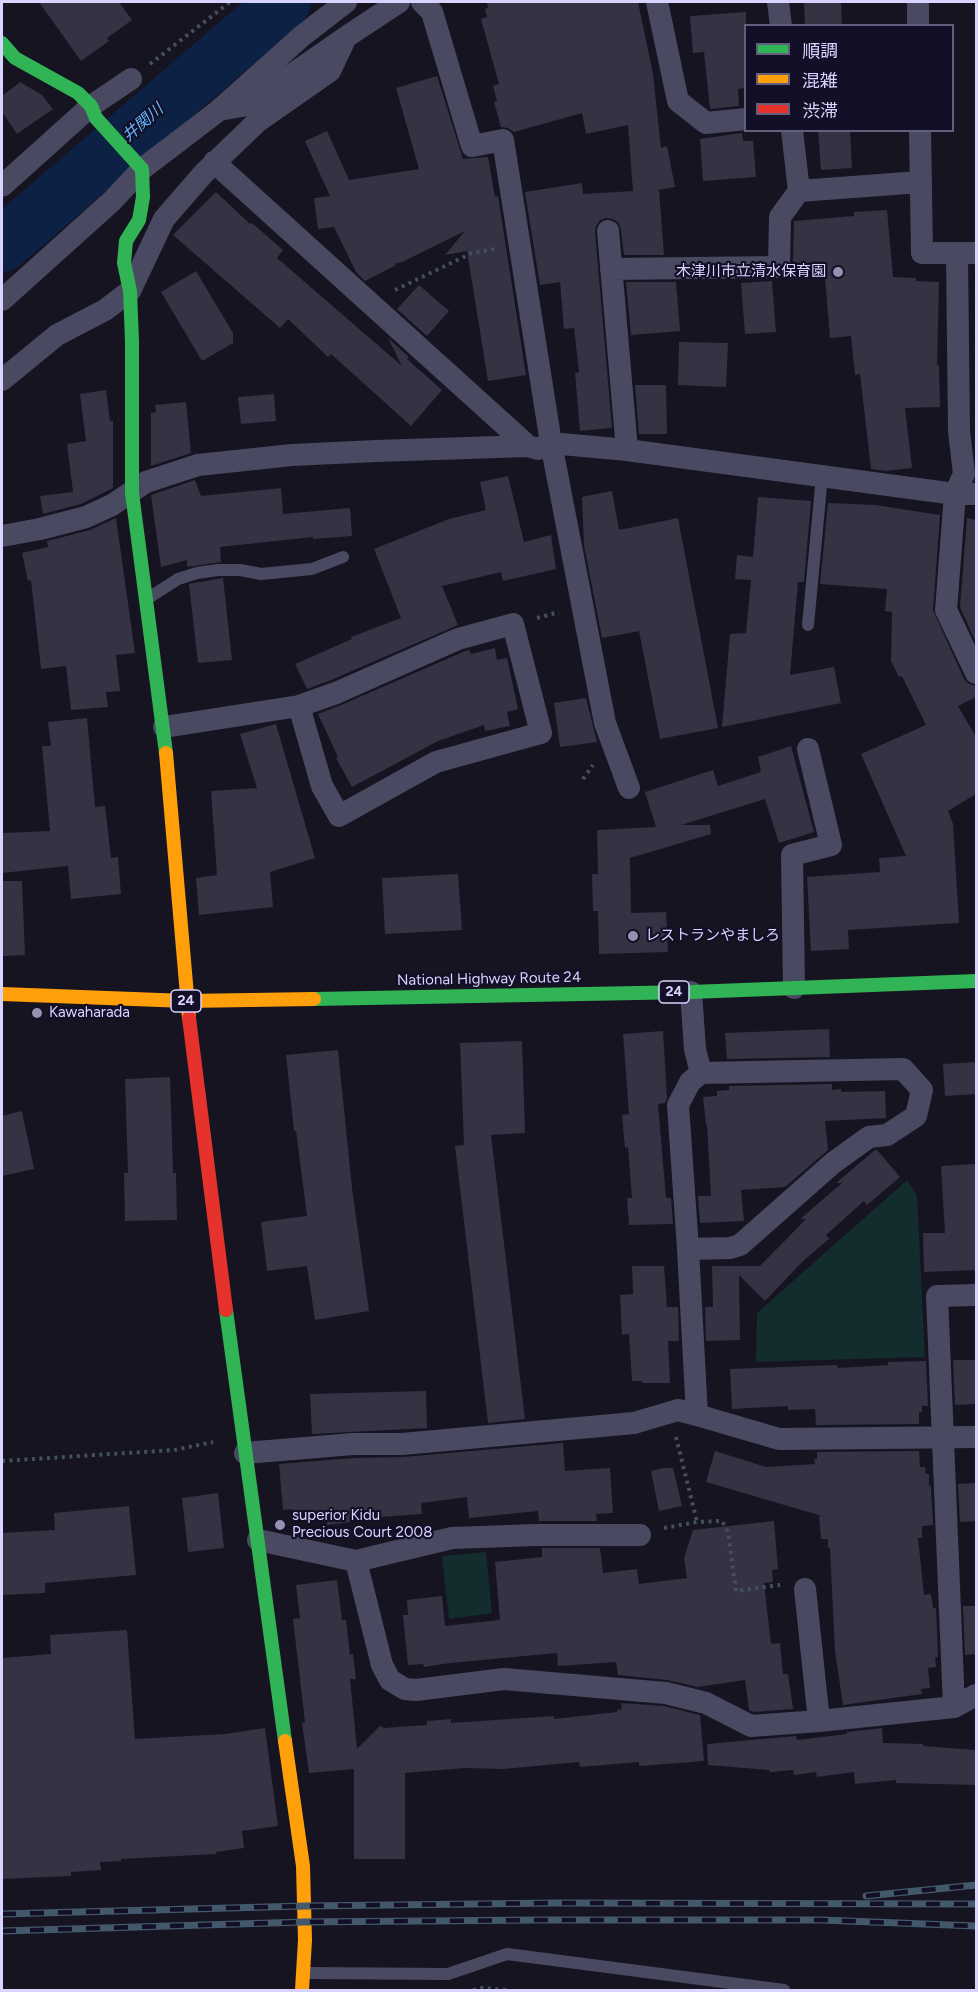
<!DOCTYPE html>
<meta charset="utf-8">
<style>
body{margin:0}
#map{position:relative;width:978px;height:1992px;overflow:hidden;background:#161421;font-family:Figtree,"Noto Sans JP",sans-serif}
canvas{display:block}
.frame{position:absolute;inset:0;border:3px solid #d9d4ff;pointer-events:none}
.legend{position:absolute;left:744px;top:24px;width:210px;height:108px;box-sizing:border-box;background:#130f26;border:2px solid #625e7d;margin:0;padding:8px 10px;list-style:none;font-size:18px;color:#d9d4ff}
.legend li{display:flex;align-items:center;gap:12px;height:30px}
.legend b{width:30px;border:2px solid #625e7d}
</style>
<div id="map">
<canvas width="978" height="1992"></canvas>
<div class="frame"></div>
<ul class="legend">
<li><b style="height:8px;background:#30b455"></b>順調</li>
<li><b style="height:8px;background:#ff9f0a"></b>混雑</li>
<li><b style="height:8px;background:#e5322d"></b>渋滞</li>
</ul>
</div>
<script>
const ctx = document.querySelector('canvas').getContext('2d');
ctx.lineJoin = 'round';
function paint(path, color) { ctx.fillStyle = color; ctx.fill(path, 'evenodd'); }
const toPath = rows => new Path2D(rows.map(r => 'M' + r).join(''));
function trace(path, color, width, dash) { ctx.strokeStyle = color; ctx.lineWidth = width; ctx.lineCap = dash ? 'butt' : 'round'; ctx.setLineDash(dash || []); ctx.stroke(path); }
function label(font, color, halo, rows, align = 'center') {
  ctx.font = font + ' Figtree,"Noto Sans JP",sans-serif'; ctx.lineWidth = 4.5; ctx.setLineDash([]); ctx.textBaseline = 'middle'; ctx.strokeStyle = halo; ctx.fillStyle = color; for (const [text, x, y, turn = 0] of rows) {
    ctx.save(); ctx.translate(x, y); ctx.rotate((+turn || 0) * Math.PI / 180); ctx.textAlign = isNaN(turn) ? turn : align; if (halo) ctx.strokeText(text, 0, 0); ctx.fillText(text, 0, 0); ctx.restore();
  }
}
paint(toPath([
 [907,1180,917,1195,925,1357,756,1362,757,1313],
 [486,1552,492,1613,449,1619,442,1556]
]), '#132c2d');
trace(toPath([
 [2,245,284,2]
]), '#0d2144', 54);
paint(toPath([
 [39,2,119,2,132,20,107,38,109,41,81,61],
 [487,2,638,2,653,74,661,148,667,146,675,187,659,190,664,255,624,255,621,230,619,223,613,219,606,218,600,220,596,226,595,232,612,428,580,431,575,373,579,372,574,328,564,329,560,282,540,285,525,192,582,183,583,194,633,191,628,125,586,134,582,113,514,132,508,128,501,127,494,102,497,101,493,86,499,84,481,19,487,17,485,9,488,8],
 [804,2,841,2,842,26,805,26],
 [746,12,746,88,738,89,739,106,710,109,704,52,693,53,690,16],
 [437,76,463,159,488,157,495,197,498,196,526,375,488,381,467,251,445,255,465,231,402,262,394,264,396,265,365,281,356,272,334,227,318,229,314,198,330,196,305,141,327,131,349,180,419,169,396,88],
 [20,82,42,95,53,109,17,134,2,112,2,96],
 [818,130,850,130,852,168,821,170],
 [742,133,743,141,753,141,756,177,703,181,700,139],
 [216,192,250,224,252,223,283,250,277,258,402,366,388,338,409,357,407,359,442,390,411,426,331,354,328,357,288,319,280,328,173,235],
 [887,210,893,277,916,278,916,281,939,282,937,365,939,365,940,407,905,408,912,468,886,471,871,469,860,374,855,375,851,336,830,338,824,266,793,268,793,260,794,221,854,216,854,212],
 [196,271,233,333,233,343,202,361,161,292],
 [772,281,776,332,745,334,741,283],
 [626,282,676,282,680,331,631,335],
 [419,285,449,311,427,336,397,309],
 [679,342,728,343,726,387,678,385],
 [635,385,666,385,667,434,639,434],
 [106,390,110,421,113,421,113,488,81,504,43,514,40,496,73,492,67,444,86,441,80,394],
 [274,394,276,421,241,424,238,397],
 [186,402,191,453,151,466,151,413,156,412,155,405],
 [508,476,524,542,551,535,556,569,503,581,501,572,442,586,458,625,331,680,307,689,295,664,352,639,351,637,401,618,374,549,449,519,486,510,480,482],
 [195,480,201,496,281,488,283,514,350,508,352,536,313,539,313,537,220,547,221,562,187,567,187,560,161,567,151,495],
 [612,491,619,530,678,518,718,728,660,739,639,631,602,638,584,545,582,497],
 [758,497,811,501,804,582,798,582,790,675,834,667,841,703,722,727,730,634,746,633,751,580,735,579,737,555,753,557],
 [828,503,875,505,940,515,933,610,964,679,969,684,976,686,976,697,958,706,976,737,976,794,948,811,953,824,959,923,848,930,849,949,811,951,807,877,880,872,879,858,906,856,861,754,926,725,902,676,899,677,891,661,892,612,885,611,887,589,820,584],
 [116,518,135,653,116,655,120,691,106,692,108,707,71,710,66,666,41,669,31,580,28,581,22,553,48,547,47,541,90,530],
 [967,518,976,520,976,643,960,607],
 [223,578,232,660,198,663,189,584],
 [495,648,497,660,507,658,518,709,507,712,510,726,485,731,484,725,438,741,352,787,336,758,338,757,318,714,341,705,463,652,469,650,471,654],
 [586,698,597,742,560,747,554,703],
 [87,718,95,807,105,806,111,858,118,857,121,894,71,899,68,866,2,873,2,833,50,831,42,746,51,746,48,722],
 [276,724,315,858,270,872,273,907,199,915,196,878,217,875,211,791,257,788,240,734],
 [791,746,814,832,779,843,765,799,681,825,710,825,711,834,630,858,631,913,666,912,668,952,599,954,598,911,593,911,592,874,598,874,597,830,656,827,645,792,713,770,718,786,761,772,758,757],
 [458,874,462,930,385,934,382,878],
 [2,881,22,881,25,955,2,956],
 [829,1029,830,1057,727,1059,725,1033],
 [663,1031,667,1098,665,1103,658,1104,666,1198,671,1198,673,1224,629,1225,627,1198,632,1198,628,1147,625,1148,622,1115,629,1114,623,1034],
 [522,1041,525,1133,491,1135,525,1419,488,1423,455,1146,464,1145,460,1043],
 [338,1050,352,1188,369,1311,315,1320,307,1266,267,1271,261,1222,307,1216,296,1131,294,1131,286,1055],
 [976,1062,976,1094,945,1096,943,1064],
 [170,1077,173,1173,176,1173,177,1220,125,1221,124,1173,128,1173,125,1079],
 [832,1084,832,1090,841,1089,841,1092,885,1091,886,1118,825,1121,828,1150,785,1187,741,1190,744,1221,700,1223,698,1196,711,1196,707,1125,706,1125,703,1097,717,1096,717,1091,729,1090,729,1086],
 [22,1111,34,1169,2,1176,2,1116],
 [875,1150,877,1150,900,1177,867,1205,864,1201,826,1235,829,1239,802,1262,765,1301,739,1275,740,1340,706,1341,705,1307,713,1307,712,1266,760,1266,806,1219,800,1219,842,1183,836,1183],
 [976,1164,976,1270,924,1272,923,1233,945,1233,941,1166],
 [632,1266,664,1266,667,1307,678,1307,679,1341,668,1341,670,1383,642,1383,642,1381,632,1381,629,1334,622,1335,620,1295,633,1294],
 [953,1360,976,1360,976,1404,955,1405],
 [926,1361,928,1406,922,1406,922,1412,919,1413,919,1424,816,1425,815,1409,788,1410,788,1406,732,1409,730,1369,837,1365,838,1368,888,1365,888,1362],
 [426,1391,427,1428,312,1434,310,1394],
 [563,1443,565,1471,610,1468,613,1513,596,1514,597,1521,539,1521,538,1511,469,1518,467,1497,421,1503,422,1514,352,1519,352,1522,327,1525,326,1511,293,1515,292,1509,283,1510,279,1464,354,1458,403,1457],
 [715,1451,766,1467,815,1464,814,1459,817,1459,817,1452,919,1451,920,1467,925,1467,926,1474,929,1474,929,1486,931,1486,933,1525,922,1526,922,1538,918,1538,924,1595,931,1594,933,1608,936,1608,938,1657,935,1657,936,1667,928,1668,930,1688,921,1689,922,1694,843,1705,835,1651,830,1548,828,1548,828,1539,821,1539,819,1516,822,1516,706,1482],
 [663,1468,673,1468,682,1506,659,1511,651,1471],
 [976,1483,976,1521,960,1522,958,1484],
 [218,1493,224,1548,188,1552,182,1498],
 [129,1506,136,1575,45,1583,45,1593,2,1595,2,1533,55,1530,54,1513],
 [774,1521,778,1569,772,1570,773,1582,764,1583,771,1644,780,1643,783,1674,788,1674,793,1709,754,1712,749,1710,745,1680,698,1687,667,1680,618,1675,616,1662,558,1666,557,1653,450,1663,424,1667,423,1664,408,1665,403,1615,408,1615,407,1600,442,1596,445,1626,500,1620,495,1562,542,1557,542,1548,600,1548,603,1573,637,1569,639,1584,687,1578,684,1558,693,1530],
 [337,1580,342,1620,346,1620,350,1655,353,1654,356,1679,350,1679,357,1749,380,1726,384,1728,427,1725,427,1721,451,1719,451,1723,554,1716,554,1719,617,1712,617,1710,622,1709,621,1703,664,1706,700,1715,704,1761,639,1766,639,1762,580,1767,579,1762,503,1769,464,1768,405,1773,405,1859,354,1859,354,1769,309,1773,302,1723,305,1722,293,1619,300,1618,296,1585],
 [963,1606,976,1606,976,1654,965,1655],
 [127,1630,135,1739,225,1734,265,1728,278,1826,242,1831,244,1848,216,1852,216,1854,121,1859,121,1861,100,1862,101,1870,71,1872,71,1876,2,1879,2,1658,51,1654,50,1635],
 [882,1728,883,1743,923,1744,923,1746,976,1750,975,1785,896,1783,896,1780,855,1784,854,1772,817,1777,816,1772,794,1775,793,1770,770,1772,769,1770,708,1765,707,1744,796,1736,797,1740,847,1734,847,1732]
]), '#343243');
trace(toPath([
 [150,64,230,2],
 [395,290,472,253,495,249],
 [537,618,559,612],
 [583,779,593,765],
 [676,1437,697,1522],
 [2,1461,174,1450,213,1442],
 [664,1528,697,1522,722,1521,728,1532,736,1591,780,1585],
 [473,1990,482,1988,506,1990]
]), '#44505f', 4, [3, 4.5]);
trace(toPath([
 [150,597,178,579,197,573,218,570,240,570,261,574,312,569,343,557],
 [808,625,822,476],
 [305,1973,448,1974,507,1954,784,1990]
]), '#4a4962', 12);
trace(toPath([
 [422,2,432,12,472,146,503,140,551,443,605,723,629,788],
 [657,2,678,101,706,123,746,119],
 [778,2,781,26],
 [918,2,918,26],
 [219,110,248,105,346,37],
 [792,130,799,191,920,182],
 [920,130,922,253,976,253],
 [214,162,528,446],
 [2,186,91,106,131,79],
 [608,231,627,450],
 [957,254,959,431,964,474,955,494,946,610,976,673],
 [611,269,779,267,780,217,799,191],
 [2,300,112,201,142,169,218,111,302,36,346,2],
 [2,380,57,335,105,310,130,291,164,219,204,173,257,122,330,71,346,37,399,2],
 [2,536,40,529,86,517,112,505,146,482,198,465,292,455,376,451,528,446,538,449,551,443,627,450,955,494,976,494],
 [164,727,299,706,336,693,458,639,513,624,541,733,436,762,339,816,322,786,299,706],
 [794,988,792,855,831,845,808,749],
 [691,992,695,1049,701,1073,903,1069,922,1090,916,1116,887,1135,869,1137,833,1163,740,1245,730,1248,688,1249,697,1415,779,1439,976,1437],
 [688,1249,678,1105,690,1082,701,1073],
 [976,1295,937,1296,954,1707,976,1695],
 [245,1453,353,1444,402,1444,634,1423,678,1410,697,1415],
 [258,1540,356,1561,382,1665,390,1680,405,1689,416,1690,504,1679,666,1693,706,1703,751,1726,819,1721,954,1707],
 [356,1561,452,1538,536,1535,640,1535],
 [805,1589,819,1721]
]), '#4a4962', 22);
trace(toPath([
 [2,43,15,58,78,93,91,106,96,118,142,169,143,197,139,220,126,241,124,263,130,291,132,341,132,493,166,753],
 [314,999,691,992,976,981],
 [226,1310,285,1741]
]), '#30b455', 14);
trace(toPath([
 [166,753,189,1018],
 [2,994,186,1001,314,999],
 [285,1741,303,1866,305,1940,302,1990]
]), '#ff9f0a', 14);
trace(toPath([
 [189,1018,226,1310]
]), '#e5322d', 14);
const rail = toPath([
 [866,1896,976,1885],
 [2,1914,305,1906,558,1903,976,1904],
 [2,1931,304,1922,537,1920,821,1920,976,1926]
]);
trace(rail, '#43596b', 7);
trace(rail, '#130f26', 4.5, [14]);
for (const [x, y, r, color] of [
 [838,272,6,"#9591b1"],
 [633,936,6,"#9591b1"],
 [37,1013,6,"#9591b1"],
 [280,1525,6,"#9591b1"]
]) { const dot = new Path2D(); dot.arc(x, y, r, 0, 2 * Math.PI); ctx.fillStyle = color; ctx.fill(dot); trace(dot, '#130f26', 2); }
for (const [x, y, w] of [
 [674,992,30],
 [186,1001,30]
]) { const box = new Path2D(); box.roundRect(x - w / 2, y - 11, w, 22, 4.5); ctx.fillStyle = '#130f26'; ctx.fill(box); trace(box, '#d9d4ff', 1.5); }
label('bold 14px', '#d9d4ff', null, [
 ["24",674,992],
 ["24",186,1001]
]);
label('15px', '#d9d4ff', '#130f26', [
 ["木津川市立清水保育園",826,272,"right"],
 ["レストランやましろ",645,936],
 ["Kawaharada",49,1013],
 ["superior Kidu",292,1516],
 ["Precious Court 2008",292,1533]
], 'left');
label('15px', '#d9d4ff', '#130f26', [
 ["National Highway Route 24",489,979,-1]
]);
label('italic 16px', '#62b6ff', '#130f26', [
 ["井関川",143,123,-41]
]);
</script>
